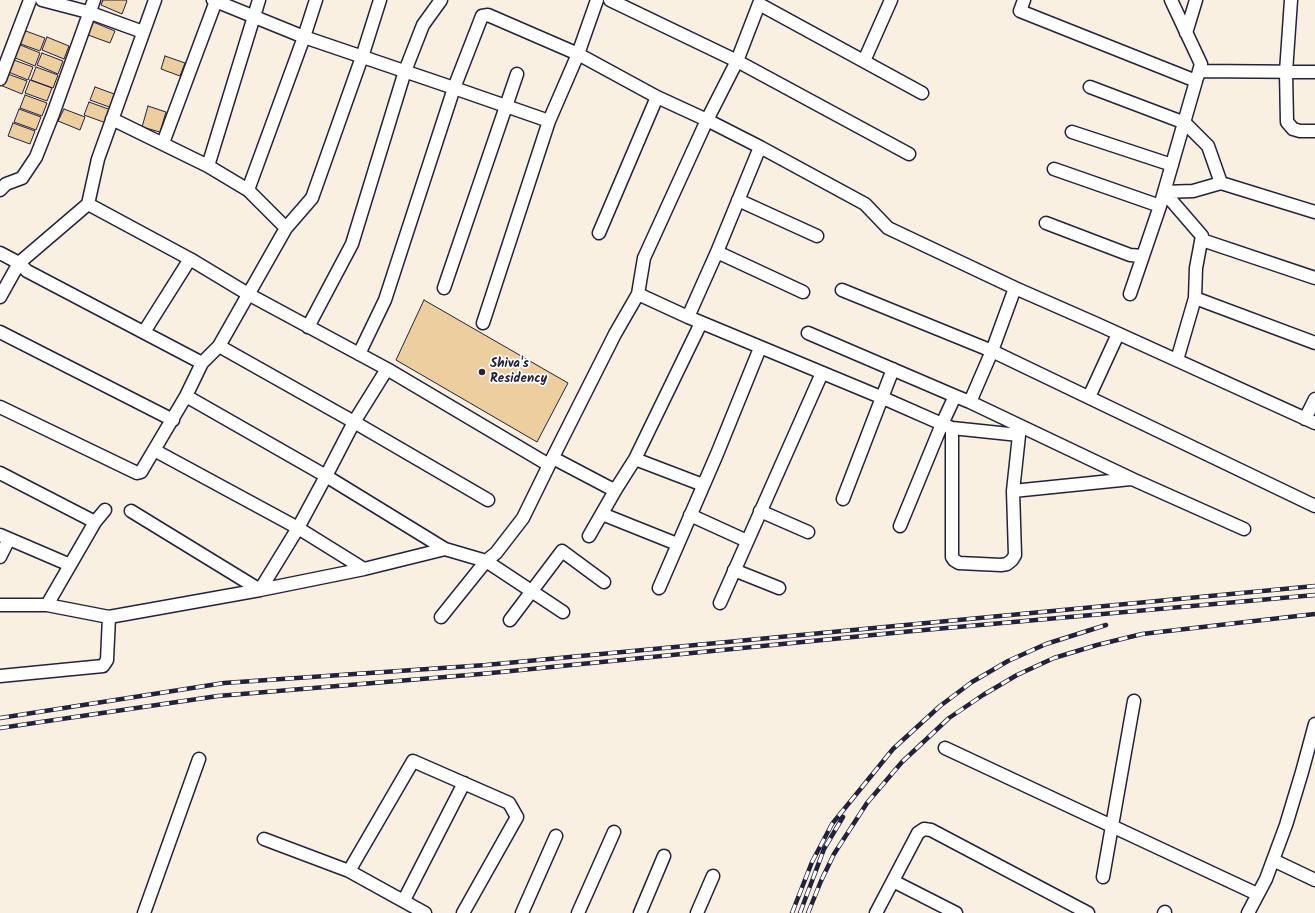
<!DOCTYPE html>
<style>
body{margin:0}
canvas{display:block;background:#f9f0e2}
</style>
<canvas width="1315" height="913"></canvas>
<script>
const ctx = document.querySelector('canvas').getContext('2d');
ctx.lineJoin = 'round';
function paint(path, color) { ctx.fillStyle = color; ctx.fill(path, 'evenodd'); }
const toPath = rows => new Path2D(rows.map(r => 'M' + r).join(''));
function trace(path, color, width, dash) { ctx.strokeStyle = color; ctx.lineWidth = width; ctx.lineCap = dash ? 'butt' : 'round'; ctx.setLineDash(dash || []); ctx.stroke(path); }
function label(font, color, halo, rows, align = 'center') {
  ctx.font = font + ' Kalam,sans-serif'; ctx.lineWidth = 3.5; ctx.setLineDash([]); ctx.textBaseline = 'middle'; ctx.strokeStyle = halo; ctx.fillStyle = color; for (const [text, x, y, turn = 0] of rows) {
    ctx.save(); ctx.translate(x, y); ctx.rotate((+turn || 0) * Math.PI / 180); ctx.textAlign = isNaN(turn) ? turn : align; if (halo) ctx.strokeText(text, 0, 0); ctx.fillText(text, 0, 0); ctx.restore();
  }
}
const building = toPath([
 [103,0,126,0,127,1,122,14,101,5,103,0],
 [93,22,115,31,110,43,88,35,93,22],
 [23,30,45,38,40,51,18,43,23,30],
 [47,37,69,46,64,59,42,50,47,37],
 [18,44,40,53,35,66,13,57,18,44],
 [42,53,63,61,58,74,37,65,42,53],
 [165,56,185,63,180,76,161,69,165,56],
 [11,59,33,67,28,80,6,71,11,59],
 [36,67,58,75,53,88,31,80,36,67],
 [5,73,27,81,22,94,0,85,5,73],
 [30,80,52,88,47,101,25,93,30,80],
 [95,87,117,95,112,108,90,100,95,87],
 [25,95,47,103,42,116,20,108,25,95],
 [89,102,111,110,106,123,84,115,89,102],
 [148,106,166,112,160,132,142,127,148,106],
 [19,109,41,117,36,130,14,122,19,109],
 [64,109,85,117,80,130,58,121,64,109],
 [13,123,35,131,30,144,8,136,13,123],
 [424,300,568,383,537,442,396,360,424,300]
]);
paint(building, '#ecce9f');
trace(building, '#22223b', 1);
const minor = toPath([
 [42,0,88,12,143,32],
 [316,0,304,37,454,88,549,121,578,54,597,0],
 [1024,0,1020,11,1196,81,1160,206,1130,294],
 [1171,0,1201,64,1197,78],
 [1291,0,1286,72,1287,122,1293,129,1300,131,1315,131],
 [1186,33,1196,0],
 [864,61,891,0],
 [1199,71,1315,72],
 [0,79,30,0],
 [1090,87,1185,123,1208,146,1221,183],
 [112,119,208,166,248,190],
 [1072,132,1172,165],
 [163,143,216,1],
 [909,154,737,61,759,4,922,93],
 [208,166,259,0],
 [1054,169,1160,206],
 [0,190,6,184,22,178,36,157,53,114,94,0],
 [1164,192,1193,191,1221,183,1315,212],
 [1164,192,1202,236,1196,268,1195,298],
 [738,200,817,236],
 [88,204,98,159,155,0],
 [1046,223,1130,255,1142,256],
 [286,228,312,198,362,57,380,0],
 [599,233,657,97],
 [1202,240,1315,278],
 [717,252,803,292],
 [0,253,19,263,27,271,202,363],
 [444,288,517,74],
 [842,290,992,351,1315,506],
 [638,294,688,317,883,398,942,424,955,396,970,402,992,351,1015,288,1097,324,1315,423],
 [0,297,19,263,88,204,190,259,248,294,387,369],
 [688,317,717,252,760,147,865,204,888,228,1015,288],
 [483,323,549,121],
 [308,327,352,244,405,71,423,25,441,0],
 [0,332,173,420],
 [144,332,190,259],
 [808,333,955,396],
 [219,346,354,422,488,500],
 [359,354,385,300,454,88,482,16,488,15,578,54,657,97,707,120,760,147],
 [1177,360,1195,298,1315,343],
 [186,396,326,476,298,528,260,590],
 [1089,397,1118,334],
 [970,402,1132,479,1244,529],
 [0,407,137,473,141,472,186,396,202,363,219,346,286,228,248,190,304,37,213,0],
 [1305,419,1315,399],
 [952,428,1019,435],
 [154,450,298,528,364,569],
 [553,458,610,488,616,489,635,459,701,323],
 [635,459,703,485],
 [0,473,95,522],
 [1013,491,1131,479],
 [843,499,893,369],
 [760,511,808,532],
 [602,514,677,544],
 [690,515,747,541],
 [900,526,942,424,952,428,952,557,954,560,959,563,1001,565,1007,564,1012,560,1015,555,1013,491,1020,426],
 [0,535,70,565],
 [589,536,616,489],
 [445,549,486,561,496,553,523,518,549,465],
 [0,557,9,539],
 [734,570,779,588],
 [659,588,717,454,760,348],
 [260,590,364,569,445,549,326,476,354,422,387,369,549,465,615,334,638,294,644,258,707,120,737,61,610,0],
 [720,603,822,373],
 [0,605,47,605,109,617,260,590,131,511],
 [47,605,95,522,105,510],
 [441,617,486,561,563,612],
 [510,620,562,551,604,582],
 [0,676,103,666,107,660,109,617],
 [945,748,1257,894],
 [264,839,349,871,413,761,509,803,517,817,463,913],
 [1273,860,1315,880],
 [349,871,425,913],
 [1103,877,1134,701],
 [893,881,956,913],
 [404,900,464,783],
 [144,913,199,759],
 [522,913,556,836],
 [578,913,614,832],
 [640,913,664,856],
 [697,913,713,876],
 [876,913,918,833,924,829,931,830,1088,913],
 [1164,913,1165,912],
 [1248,913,1266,879,1286,825,1302,772,1315,724]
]);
trace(minor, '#22223b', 15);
trace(minor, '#fff', 12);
const rail = toPath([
 [0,718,224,683,486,665,1315,586],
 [0,728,218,696,481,674,913,631,1315,595],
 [792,913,812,862,832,824,893,749,940,706,972,682,1008,661,1046,644,1106,625],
 [800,913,824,849,843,817],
 [808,913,821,881,834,854,867,803,902,762,949,718,983,695,1017,675,1054,658,1097,645,1142,634,1315,614]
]);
trace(rail, '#22223b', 4.5);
trace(rail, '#fff', 3, [9]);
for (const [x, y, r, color] of [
 [482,372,4,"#22223b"]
]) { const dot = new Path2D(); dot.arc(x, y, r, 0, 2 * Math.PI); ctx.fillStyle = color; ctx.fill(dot); trace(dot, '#fff', 1.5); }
label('bold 13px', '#22223b', '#fff', [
 ["Shiva's",490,365],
 ["Residency",490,380]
], 'left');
</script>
